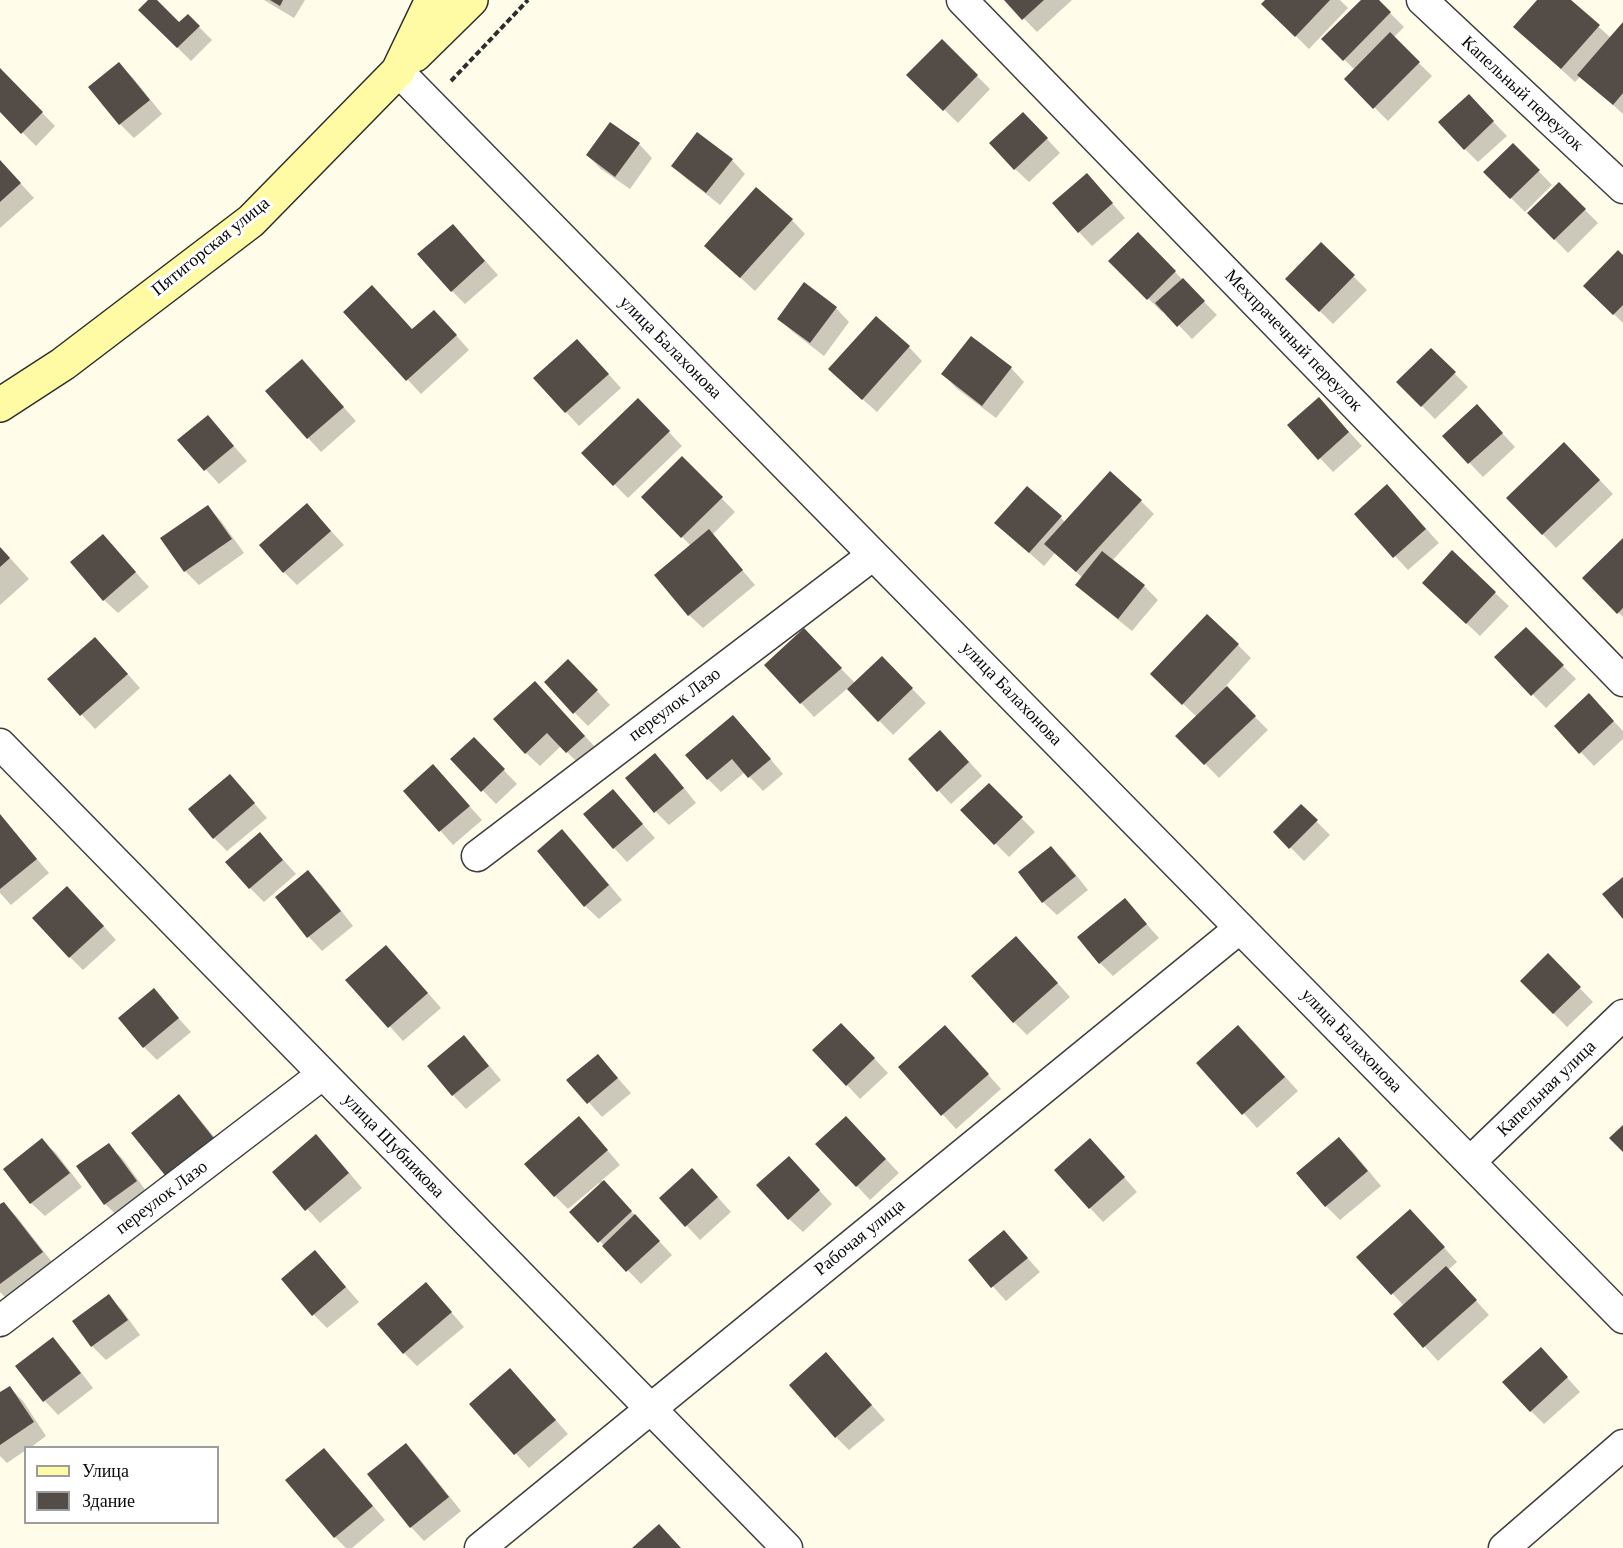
<!DOCTYPE html>
<meta charset="utf-8">
<style>
body{margin:0}
#map{position:relative;width:1623px;height:1548px;overflow:hidden;background:#fffce9;font-family:"Times New Roman",serif}
canvas{display:block}
.legend{position:absolute;left:24px;top:1446px;width:195px;height:78px;box-sizing:border-box;background:#fff;border:2px solid #9d9d9d;margin:0;padding:8px 10px;list-style:none;font-size:18px;color:#0b0b0b}
.legend li{display:flex;align-items:center;gap:12px;height:30px}
.legend b{width:30px;border:2px solid #9d9d9d}
</style>
<div id="map">
<canvas width="1623" height="1548"></canvas>
<ul class="legend">
<li><b style="height:8px;background:#fffba4"></b>Улица</li>
<li><b style="height:16px;background:#544d47"></b>Здание</li>
</ul>
</div>
<script>
const ctx = document.querySelector('canvas').getContext('2d');
ctx.lineJoin = 'round';
function paint(path, color) { ctx.fillStyle = color; ctx.fill(path, 'evenodd'); }
const toPath = rows => new Path2D(rows.map(r => 'M' + r).join(''));
function trace(path, color, width, dash) { ctx.strokeStyle = color; ctx.lineWidth = width; ctx.lineCap = dash ? 'butt' : 'round'; ctx.setLineDash(dash || []); ctx.stroke(path); }
function label(font, color, halo, rows, align = 'center') {
  ctx.font = font + ' "Times New Roman",serif'; ctx.lineWidth = 6; ctx.setLineDash([]); ctx.textBaseline = 'middle'; ctx.strokeStyle = halo; ctx.fillStyle = color; for (const [text, x, y, turn = 0] of rows) {
    ctx.save(); ctx.translate(x, y); ctx.rotate((+turn || 0) * Math.PI / 180); ctx.textAlign = isNaN(turn) ? turn : align; if (halo) ctx.strokeText(text, 0, 0); ctx.fillText(text, 0, 0); ctx.restore();
  }
}
paint(toPath([
 [150,0,155,0,179,24,188,16,212,40,191,61,140,10],
 [264,0,305,0,294,18],
 [1006,0,1072,0,1037,32],
 [1267,0,1340,0,1348,8,1309,49,1263,4],
 [1363,0,1377,0,1404,27,1393,38,1432,76,1388,121,1346,79,1355,70,1323,39],
 [1539,0,1569,0,1611,38,1623,24,1623,114,1581,76,1575,82,1515,27],
 [942,41,990,89,958,123,909,75],
 [119,64,133,78,162,114,134,138,120,124,90,87],
 [0,70,55,126,36,146,0,110],
 [1482,110,1507,136,1478,162,1465,149],
 [1036,127,1060,153,1029,182,1015,169],
 [639,144,652,158,630,189,601,169,587,155],
 [1513,145,1552,185,1525,212,1485,172],
 [732,160,745,174,720,205,687,179,673,166],
 [0,161,34,198,0,228],
 [1559,184,1598,223,1568,253,1529,213],
 [1100,189,1125,218,1092,246,1079,232],
 [792,220,805,234,755,291,720,259],
 [1138,234,1217,315,1192,339,1164,310,1162,312,1110,261],
 [466,239,498,275,465,304,452,291],
 [1321,244,1367,290,1333,324,1287,279],
 [1623,257,1623,323,1585,286],
 [836,308,849,322,824,356,793,332,779,319],
 [345,312,413,331,448,326,469,350,421,394],
 [909,347,922,361,877,412,844,383],
 [1431,350,1468,387,1435,419,1398,382],
 [591,355,621,388,579,426,566,412],
 [302,361,356,421,321,452,308,438],
 [1011,368,1024,382,996,418,956,388,943,374],
 [1332,413,1362,446,1333,472,1289,425],
 [652,414,682,446,628,498,583,453],
 [208,417,247,461,219,484,179,440],
 [1490,420,1515,447,1483,477,1444,436],
 [1578,457,1613,494,1556,548,1508,498],
 [682,458,735,512,712,535,755,585,703,628,689,615,691,546,643,497],
 [1400,500,1439,543,1408,570,1356,514],
 [1141,501,1154,514,1112,561,1144,586,1158,600,1132,631,1091,598,1077,584,1083,578,1055,553,1044,566,1010,536,1061,518,1066,523],
 [307,505,344,545,297,585,284,572],
 [208,507,221,521,244,553,199,585,185,571,162,539],
 [103,536,149,587,118,613,104,600],
 [1623,540,1623,617,1584,578],
 [0,547,29,579,0,605],
 [1495,593,1509,606,1480,636,1437,596],
 [1526,629,1576,679,1546,708,1496,657],
 [804,631,856,684,882,658,926,703,893,735,848,688,814,717,766,665],
 [1238,645,1251,658,1225,687,1268,730,1219,778,1178,736,1197,717,1166,688],
 [108,652,140,688,95,729,49,679],
 [582,675,610,705,588,726,574,712],
 [548,697,598,750,581,766,561,746,540,766,526,753],
 [1602,709,1623,731,1623,739,1594,766,1556,726],
 [746,730,783,774,763,791,745,772,721,792,708,779],
 [474,739,517,784,496,804,452,759],
 [954,745,982,776,951,804,938,790],
 [655,755,669,769,696,803,669,825,656,812],
 [433,766,482,820,453,845,405,791],
 [230,776,243,790,267,818,227,851,214,838],
 [989,785,1035,832,1009,857,962,810],
 [613,791,655,838,627,862,614,848],
 [1301,806,1330,835,1304,861,1275,832],
 [0,816,49,873,11,905,0,893],
 [562,831,575,844,622,900,599,919,585,906,539,851],
 [260,834,296,874,264,902,250,888],
 [1051,848,1065,861,1088,890,1057,915,1043,902],
 [308,872,322,886,353,926,322,951,309,937,277,897],
 [1125,900,1159,938,1113,976,1100,963],
 [81,901,116,940,83,970,70,957],
 [1029,951,1070,997,1027,1035,1014,1022],
 [1548,955,1593,1002,1567,1027,1522,981],
 [399,960,441,1008,403,1041,348,980],
 [153,990,191,1032,157,1060,144,1047],
 [464,1037,477,1051,501,1080,466,1109,453,1095],
 [855,1038,888,1073,860,1099,847,1085],
 [1252,1040,1298,1091,1257,1128,1198,1063],
 [958,1041,1001,1089,956,1129,900,1067],
 [598,1056,631,1093,602,1117,569,1080],
 [179,1096,192,1110,229,1155,133,1133],
 [859,1131,899,1173,870,1200,857,1186],
 [592,1132,620,1165,602,1180,672,1255,641,1284,572,1212,601,1185,599,1183,568,1209,555,1196],
 [1339,1139,1353,1152,1381,1186,1340,1220,1326,1206,1298,1173],
 [42,1140,56,1153,82,1187,45,1216,31,1203],
 [108,1145,122,1158,149,1195,119,1217,105,1204],
 [329,1149,362,1188,320,1223,274,1172],
 [1104,1154,1137,1192,1103,1222,1090,1208],
 [802,1172,832,1204,803,1232,789,1219],
 [706,1184,731,1212,700,1240,661,1198],
 [4,1204,17,1217,55,1266,9,1301,0,1292,0,1206],
 [1423,1224,1457,1262,1448,1270,1489,1315,1438,1361,1395,1314,1404,1306,1359,1257],
 [1004,1232,1040,1272,1006,1301,970,1261],
 [315,1252,328,1266,359,1302,327,1328,314,1315],
 [108,1296,122,1310,140,1335,106,1360,92,1346],
 [439,1298,464,1327,417,1366,404,1353],
 [52,1339,66,1353,93,1388,58,1415,45,1401,18,1367],
 [1554,1363,1580,1392,1544,1424,1531,1411],
 [839,1368,885,1420,849,1450,836,1437],
 [524,1384,568,1434,529,1468,471,1404],
 [10,1388,23,1401,46,1436,30,1448,26,1448,26,1450,7,1463,0,1456,0,1394],
 [406,1445,419,1458,461,1511,424,1541,411,1527],
 [324,1450,337,1463,385,1520,352,1548,346,1548,335,1537]
]), '#0003');
paint(toPath([
 [148,0,157,0,179,22,188,14,200,26,177,48,138,10],
 [270,0,283,0,280,6],
 [1004,0,1044,0,1022,20],
 [1265,0,1330,0,1295,37,1261,4],
 [1361,0,1379,0,1391,12,1343,61,1321,39],
 [1537,0,1571,0,1600,25,1561,69,1513,27],
 [1623,22,1623,93,1613,105,1577,75],
 [1390,32,1420,62,1373,109,1344,79],
 [942,39,978,75,943,111,906,75],
 [119,62,150,100,119,125,88,87],
 [0,68,43,112,21,134,0,112],
 [1469,94,1494,121,1464,150,1438,122],
 [1023,112,1048,138,1014,170,989,143],
 [610,122,640,143,615,177,586,155],
 [697,132,733,159,706,193,671,166],
 [1513,143,1540,170,1510,199,1483,172],
 [0,160,21,183,0,202],
 [1087,173,1113,203,1078,233,1052,203],
 [1559,182,1586,209,1554,240,1527,213],
 [756,187,793,219,740,278,704,246],
 [453,224,485,261,451,292,417,254],
 [1138,232,1176,271,1147,300,1108,261],
 [1321,242,1355,275,1319,312,1285,279],
 [1618,250,1623,255,1623,305,1613,315,1583,286],
 [1183,278,1205,301,1177,327,1155,303],
 [804,282,837,307,810,343,777,319],
 [372,285,412,329,434,310,457,335,406,381,343,312],
 [876,316,910,346,862,400,828,369],
 [971,336,1012,367,982,406,941,374],
 [577,339,609,374,565,413,533,378],
 [1431,348,1456,372,1421,407,1396,382],
 [302,359,344,407,307,439,265,391],
 [1319,397,1349,432,1318,460,1287,425],
 [638,398,670,431,613,486,581,453],
 [1477,404,1503,433,1468,464,1442,436],
 [208,415,234,446,204,471,177,440],
 [1564,442,1600,480,1542,535,1506,498],
 [682,456,723,497,681,538,641,497],
 [1110,471,1142,500,1076,572,1044,544],
 [1387,484,1426,529,1393,558,1354,514],
 [1027,486,1062,516,1029,553,994,523],
 [307,503,331,531,283,573,259,545],
 [208,505,232,539,184,572,160,538],
 [709,529,743,570,688,616,654,575],
 [103,534,136,572,103,601,70,562],
 [1623,538,1623,608,1617,614,1582,578],
 [0,547,10,558,0,567],
 [1452,550,1496,592,1466,624,1422,583],
 [1102,551,1145,585,1118,619,1075,585],
 [1207,614,1239,644,1182,705,1150,674],
 [1526,627,1564,665,1531,696,1494,657],
 [804,628,842,668,800,704,764,665],
 [95,637,128,674,80,716,47,679],
 [882,656,913,688,878,722,847,689],
 [568,659,598,690,573,714,544,682],
 [535,681,585,736,566,753,547,733,525,754,493,719],
 [1227,686,1256,716,1204,765,1175,736],
 [1589,693,1614,721,1579,754,1554,726],
 [733,715,771,759,748,778,732,759,707,780,685,755],
 [940,730,969,762,937,792,908,759],
 [474,737,505,769,481,792,450,759],
 [655,753,684,788,654,813,625,778],
 [433,764,470,806,439,832,403,791],
 [230,774,255,803,213,839,188,809],
 [989,783,1023,817,994,845,960,810],
 [613,789,643,824,613,849,583,814],
 [1301,804,1318,820,1289,849,1273,832],
 [0,814,37,859,0,889],
 [562,829,609,885,584,907,537,851],
 [260,832,283,860,249,889,225,862],
 [1051,846,1076,876,1042,903,1018,872],
 [308,870,341,911,307,938,275,897],
 [1623,877,1623,919,1602,894],
 [67,886,104,926,69,958,32,918],
 [1125,898,1147,924,1099,964,1077,937],
 [1016,936,1058,983,1013,1023,971,976],
 [386,945,428,993,388,1028,345,980],
 [1548,953,1581,987,1553,1014,1520,981],
 [154,988,179,1018,143,1048,118,1018],
 [841,1023,875,1058,846,1086,812,1050],
 [945,1025,989,1074,941,1116,898,1067],
 [1238,1025,1285,1077,1242,1115,1196,1063],
 [464,1035,489,1066,452,1096,427,1066],
 [598,1054,618,1078,587,1104,566,1080],
 [179,1094,216,1141,168,1179,131,1133],
 [579,1116,608,1150,554,1197,524,1164],
 [846,1116,886,1159,856,1187,815,1144],
 [1623,1125,1623,1152,1609,1138],
 [316,1134,349,1173,305,1211,272,1172],
 [1339,1137,1368,1171,1325,1207,1296,1173],
 [42,1138,70,1173,30,1204,3,1169],
 [1090,1138,1125,1177,1089,1209,1054,1170],
 [109,1143,137,1181,104,1205,76,1166],
 [789,1156,820,1190,788,1220,756,1185],
 [692,1168,718,1197,685,1227,659,1198],
 [604,1180,632,1211,598,1243,569,1212],
 [4,1202,43,1252,0,1284,0,1204],
 [1410,1209,1445,1247,1391,1295,1356,1257],
 [635,1214,660,1241,626,1272,602,1246],
 [1004,1230,1028,1258,991,1288,968,1260],
 [315,1250,346,1287,312,1316,281,1279],
 [1446,1266,1477,1300,1423,1348,1393,1314],
 [426,1282,452,1312,403,1354,377,1324],
 [109,1294,128,1320,91,1347,72,1321],
 [53,1337,81,1373,43,1402,15,1366],
 [1541,1347,1568,1377,1530,1412,1502,1382],
 [826,1352,872,1405,835,1438,789,1385],
 [510,1368,556,1420,514,1455,469,1404],
 [10,1386,34,1422,0,1445,0,1392],
 [406,1443,449,1497,410,1528,367,1474],
 [324,1448,373,1506,334,1538,285,1480],
 [659,1524,681,1548,632,1548]
]), '#544d47');
const minor = toPath([
 [962,0,1623,681],
 [1422,0,1623,188],
 [398,71,1623,1318],
 [0,744,787,1548],
 [477,856,873,555],
 [1470,1162,1623,1015],
 [0,1321,323,1074],
 [480,1548,1240,928],
 [1504,1548,1623,1445]
]);
const secondary = toPath([
 [415,55,471,0],
 [0,405,63,364,251,221,398,71,432,0]
]);
trace(minor, '#3e3e3e', 33);
trace(secondary, '#2d2d2d', 36);
trace(toPath([
 [451,81,528,0]
]), '#2d2d2d', 4, [6, 3]);
trace(minor, '#fff', 30);
trace(secondary, '#fffba4', 33);
label('18px', '#0b0b0b', '#fff', [
 ["Капельный переулок",1522,94,43],
 ["Пятигорская улица",211,247,-39],
 ["Мехпрачечный переулок",1293,341,46],
 ["улица Балахонова",670,348,45],
 ["улица Балахонова",1011,694,46],
 ["переулок Лазо",675,705,-37],
 ["улица Балахонова",1351,1041,46],
 ["Капельная улица",1547,1089,-44],
 ["улица Шубникова",393,1146,46],
 ["переулок Лазо",162,1198,-37],
 ["Рабочая улица",860,1238,-39]
]);
</script>
